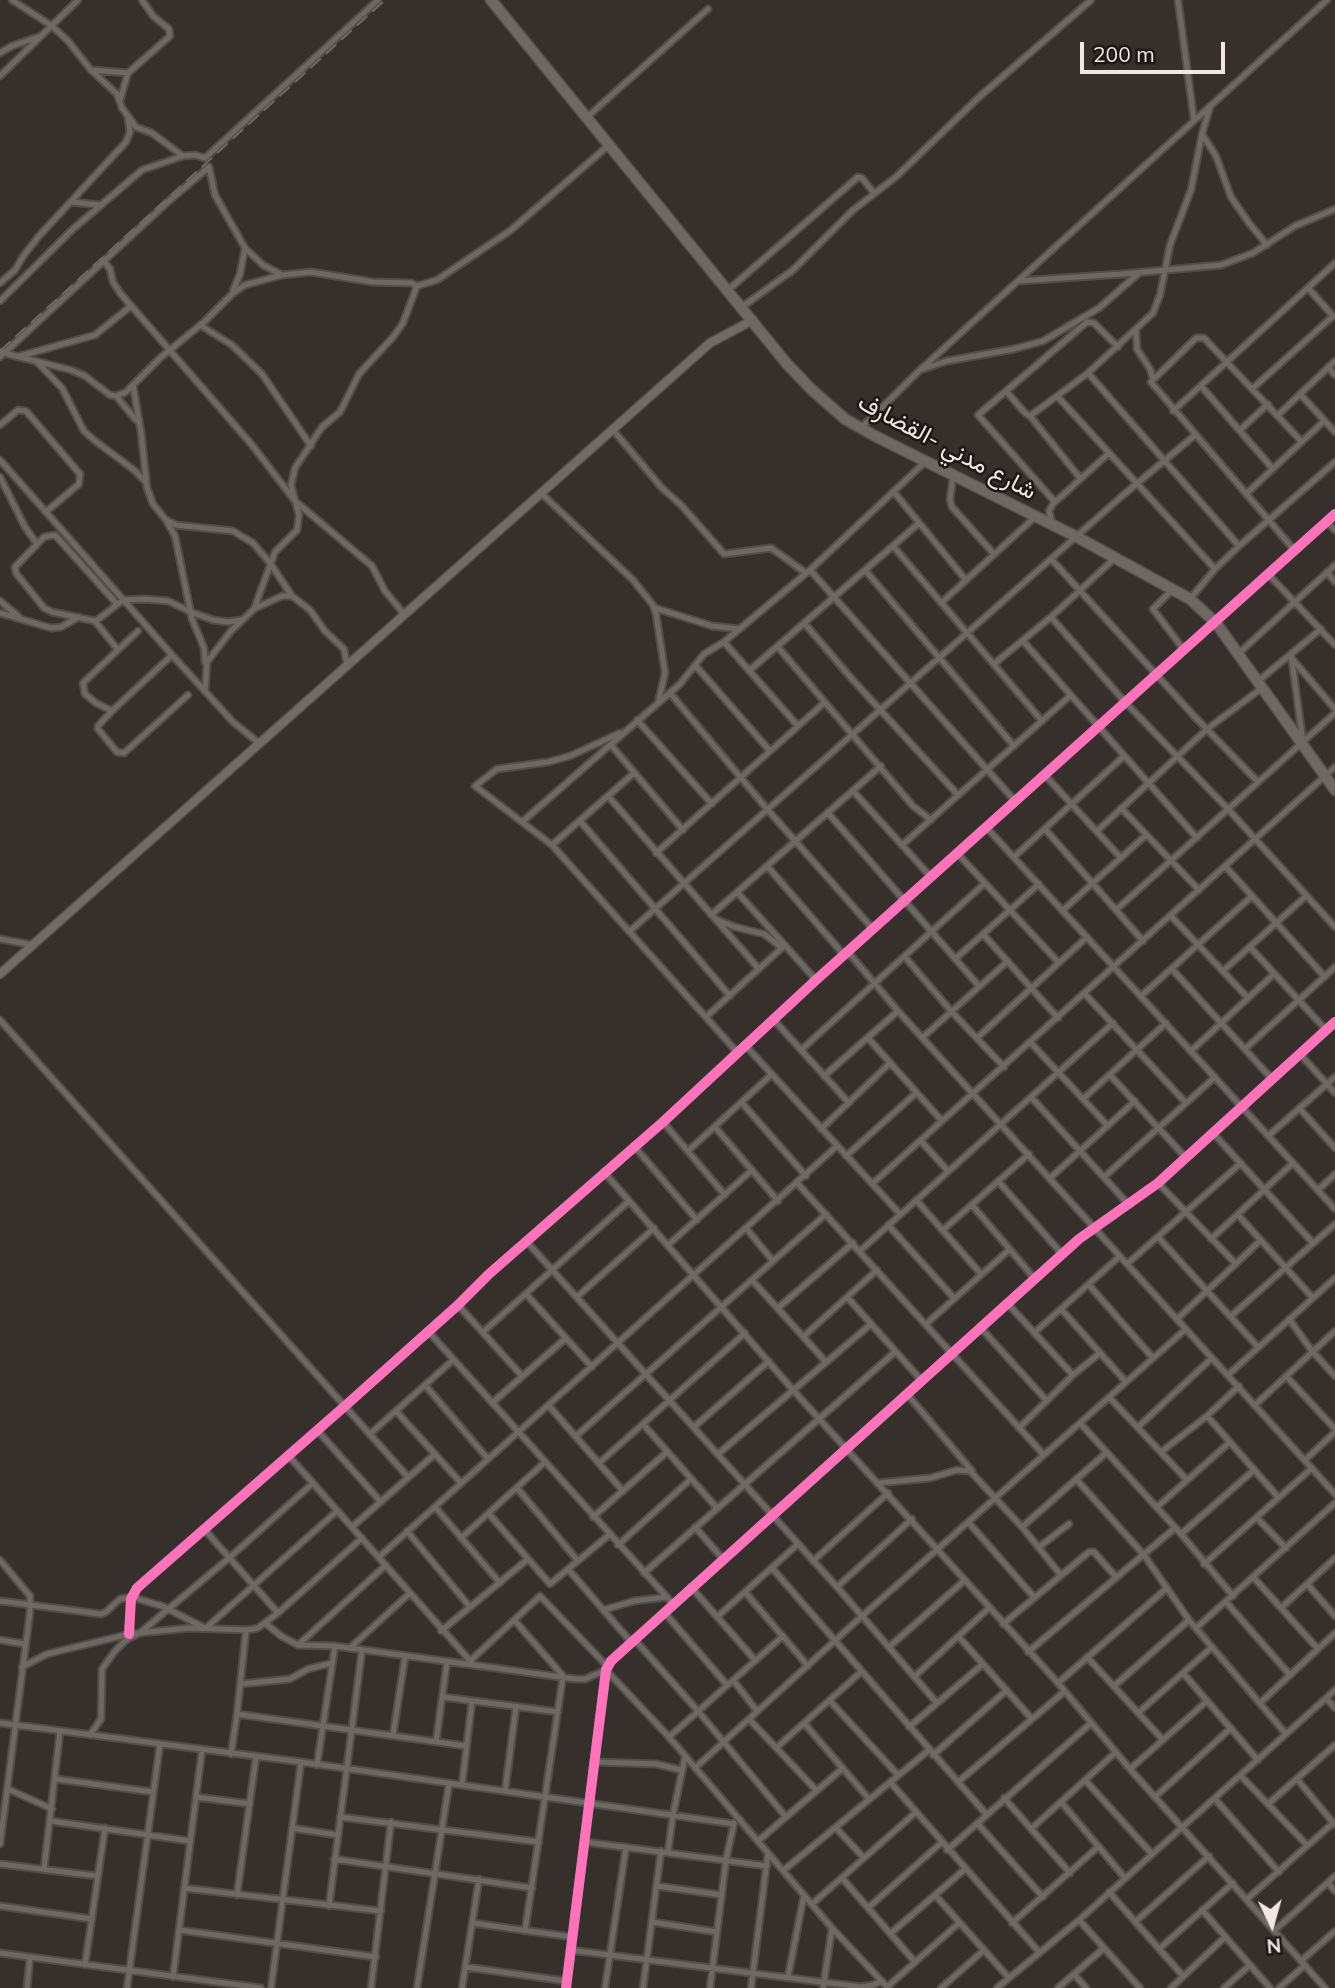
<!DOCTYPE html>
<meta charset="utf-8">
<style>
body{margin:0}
#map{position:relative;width:1335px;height:1988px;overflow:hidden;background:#362f2c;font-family:Mulish,sans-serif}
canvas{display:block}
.north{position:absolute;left:1237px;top:1890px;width:70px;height:70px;-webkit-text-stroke:5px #1d1715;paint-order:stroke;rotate:175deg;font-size:19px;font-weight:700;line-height:28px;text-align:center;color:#f1e8e5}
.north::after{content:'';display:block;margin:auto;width:24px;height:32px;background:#f1e8e5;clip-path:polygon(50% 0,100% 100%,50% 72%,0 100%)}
.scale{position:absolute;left:1080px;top:42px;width:145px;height:32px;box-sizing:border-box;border:4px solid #f1e8e5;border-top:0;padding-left:9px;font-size:21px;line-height:24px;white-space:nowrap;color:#f1e8e5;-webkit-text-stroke:5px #1d1715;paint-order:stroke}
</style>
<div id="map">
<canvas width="1335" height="1988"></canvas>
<div class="north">N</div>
<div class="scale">200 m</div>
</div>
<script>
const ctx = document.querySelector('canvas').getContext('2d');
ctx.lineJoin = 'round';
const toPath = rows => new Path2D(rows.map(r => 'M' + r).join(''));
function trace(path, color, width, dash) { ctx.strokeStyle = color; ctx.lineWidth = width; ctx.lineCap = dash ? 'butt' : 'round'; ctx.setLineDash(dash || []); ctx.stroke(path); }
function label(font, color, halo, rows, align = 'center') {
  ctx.font = font + ' Mulish,Vazirmatn,sans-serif'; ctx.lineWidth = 5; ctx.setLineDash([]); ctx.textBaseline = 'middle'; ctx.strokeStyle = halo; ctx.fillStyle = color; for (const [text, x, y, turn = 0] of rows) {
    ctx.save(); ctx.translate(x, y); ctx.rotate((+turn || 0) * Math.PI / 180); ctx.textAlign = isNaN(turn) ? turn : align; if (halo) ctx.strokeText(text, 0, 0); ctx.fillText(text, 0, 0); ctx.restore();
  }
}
const minor = toPath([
 [12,0,52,26,68,41,91,70,117,94,122,108,136,127,152,133,183,156],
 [1178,0,1194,120],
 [0,53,12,46,38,37],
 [91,70,128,73],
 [0,76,78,0],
 [120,100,128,73,170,36,169,29,153,16,142,0],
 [586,118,708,9],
 [1202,134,1216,156,1231,197,1249,223,1267,245],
 [209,167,215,195,245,248,263,265,282,275],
 [71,202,100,205],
 [104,261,110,269,113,282,120,293,252,445,295,501,372,566,385,591,404,614],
 [1018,281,1122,274,1221,265,1253,253,1295,226,1335,209],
 [0,283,15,270,24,255,39,236,126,142,130,132,128,118],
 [1308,288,1334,317],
 [728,290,858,177,862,178,874,193],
 [233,291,240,274,245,248],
 [0,301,73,229,142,170,183,156,195,155,205,158,378,0],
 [742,307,793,270,852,211,897,176,978,98,1091,0],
 [1086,322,1094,323,1118,347],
 [200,325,232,345,262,374,311,446],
 [1136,331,1137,349,1150,369,1153,379],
 [0,352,71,370,85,376,110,395,116,396,136,420],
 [20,356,95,335,131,306],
 [0,357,170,200,209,167],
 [37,362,62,388,84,431,94,440,134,470,146,482],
 [1328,367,1335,375],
 [923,369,947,361,1014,349,1043,341,1099,308,1139,273],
 [1088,373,1239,546],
 [133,385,141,432,147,488,153,504,166,520,175,536,192,619,204,648,205,662],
 [1201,386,1273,469],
 [1252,389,1333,316],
 [1006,391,1025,413,1030,416,1080,478],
 [1300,394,1335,432],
 [116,396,126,392,160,358,203,323,232,294,245,285,282,275,311,272,373,282,411,283,417,286,437,280,511,230,609,145],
 [1058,397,1215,569],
 [1173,411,1335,263],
 [1278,415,1335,361],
 [1030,416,1088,373,1153,313,1160,295,1170,245,1191,190,1202,134,1210,107],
 [0,425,18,410,26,411,80,474,79,484,47,511],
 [861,428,920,370,1327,0],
 [613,430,662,488,682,506,724,554,771,548,806,573],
 [1240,430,1268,404],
 [0,460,172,655,233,722,259,743],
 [953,476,950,500,952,507,994,554],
 [0,477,25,527,37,544],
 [894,492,965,579],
 [541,493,633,580,653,605,656,614,665,673,659,699],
 [1247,493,1324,421],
 [1055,502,978,415,1087,322],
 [166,520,176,525,233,531,253,543,270,563,292,596,310,610,325,631,344,649,347,664],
 [1327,522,1335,530],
 [1052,523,1049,511,1053,504,1109,453],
 [893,546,1042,721],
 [1295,551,1151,382,1196,338,1204,338,1302,442],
 [1052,560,1195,717,1258,782],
 [810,570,1015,801],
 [865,570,1014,746],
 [1327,572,1335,582],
 [1269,575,1335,645],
 [1173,589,1153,609,1184,650],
 [1190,599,1215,569,1239,546,1335,462],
 [0,601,18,616],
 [941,603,1035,517],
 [117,604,55,535,44,537,15,567,16,573,44,608,52,612,95,621,118,650],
 [256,608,282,596,292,596],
 [655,608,712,626,739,629],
 [0,613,51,628,61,627,79,617],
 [1051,617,1125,702,1228,809,1335,927],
 [96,621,123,600,145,599,168,601,191,612,213,620,229,622,241,620],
 [805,624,852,679,958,795],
 [1023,641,1197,838],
 [724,642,798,726],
 [778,647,913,806,931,820],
 [1238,654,1335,565],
 [1291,654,1303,742],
 [172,655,112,711,98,726,98,729,117,752,124,753,188,695],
 [1293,660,1335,709],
 [995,663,1051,617,1115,558],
 [695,665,770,751],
 [750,670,918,524],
 [1257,682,1321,629],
 [205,691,207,662,231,631,254,609,275,552,297,530,299,515,291,485,295,468,322,427,340,412,359,374,393,337,403,323,417,286],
 [670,693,767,809,873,929],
 [112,711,96,703,85,694,83,683,138,631],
 [637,720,712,804],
 [620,733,570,756,548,762,497,769,475,786,552,845,737,1052],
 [611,745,683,830],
 [1044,774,1121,858],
 [853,791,931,877],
 [608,796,759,969],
 [1121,808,1199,890],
 [828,813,979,986],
 [523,821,680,684,704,654,724,642,810,570,925,462],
 [580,821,730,996],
 [986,827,1335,1209],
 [1045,829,1143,941],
 [1097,831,1207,729,1262,688],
 [552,845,634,773],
 [902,845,1071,695],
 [656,853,824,703],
 [957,853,1059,963],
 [1014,857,1124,756],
 [1225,866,1325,977],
 [768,867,844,955],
 [737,892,816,980],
 [1117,909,1335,713],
 [1063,910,1146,835],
 [711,915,881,766],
 [1171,916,1248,998],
 [715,919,735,927,764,934,782,948],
 [630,931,1122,496,1194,436],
 [983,934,1058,1018],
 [0,939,33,945],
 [1250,947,1326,1030],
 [848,952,898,1011,1335,1494],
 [905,957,951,1011,1004,1067],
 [955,959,1039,884],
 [1172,969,1272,1079],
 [1223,971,1306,896],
 [1085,994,1186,1103],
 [1141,996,1252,896],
 [706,1017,785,945],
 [773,1019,849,1103],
 [0,1020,408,1477],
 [923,1037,1008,961],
 [868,1038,942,1121],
 [977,1038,1087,937],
 [1031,1043,1108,1126],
 [745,1045,900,1214],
 [1245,1049,1335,967],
 [801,1050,985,883],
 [1191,1051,1274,974],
 [1300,1054,1335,1093],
 [1110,1075,1186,1158],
 [824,1076,898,1011],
 [1031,1097,1129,1205],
 [1083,1099,1166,1023],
 [742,1103,806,1176],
 [1300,1109,1335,1148],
 [663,1122,725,1195],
 [715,1127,778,1201],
 [821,1129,890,1063],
 [1213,1133,1313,1243],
 [1268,1136,1335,1077],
 [921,1141,948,1171],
 [634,1146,697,1220],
 [688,1151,771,1075],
 [846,1156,916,1093],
 [604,1172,793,1390,1058,1683,1130,1769,1325,1988],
 [1104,1177,1215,1077],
 [1050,1178,1135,1101],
 [998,1181,1062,1254],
 [797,1183,1044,1455],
 [1158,1183,1236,1264],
 [872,1184,1335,767],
 [1318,1190,1335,1174],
 [916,1200,981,1274],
 [972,1205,1035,1279],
 [1238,1215,1313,1298],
 [888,1225,954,1298],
 [746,1228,773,1261],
 [943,1230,1029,1154],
 [1158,1237,1258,1347],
 [1211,1239,1293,1163],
 [527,1242,837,1587,937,1703],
 [668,1245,752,1170],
 [860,1251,1113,1023],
 [1127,1264,1241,1163],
 [752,1280,826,1362],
 [1089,1285,1153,1358],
 [526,1294,592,1367],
 [578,1296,654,1228],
 [847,1297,922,1381],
 [1008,1304,1073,1375],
 [458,1305,522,1376],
 [778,1308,853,1243],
 [1061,1309,1126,1382],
 [1231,1316,1335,1224],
 [1177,1319,1261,1240],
 [1289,1319,1312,1351,1335,1376],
 [926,1324,1009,1250],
 [980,1327,1047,1401],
 [428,1331,673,1604],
 [483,1332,629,1201],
 [1034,1333,1120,1256],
 [804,1336,877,1270],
 [1228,1375,1335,1278],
 [1286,1376,1335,1429],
 [425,1385,488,1459],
 [907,1394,972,1471],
 [1109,1397,1187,1480],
 [492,1403,566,1338],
 [1255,1405,1335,1331],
 [549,1406,623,1491],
 [396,1411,461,1483],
 [1207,1416,1278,1497],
 [1080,1423,1181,1534,1233,1596],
 [643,1424,716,1507],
 [694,1427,769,1361],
 [1138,1427,1212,1358],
 [1019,1428,1073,1375,1100,1353],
 [317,1430,381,1502],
 [370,1434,453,1360],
 [576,1436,826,1214],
 [1161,1452,1207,1416,1239,1386],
 [718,1454,870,1325],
 [288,1455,473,1664],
 [1305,1460,1335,1432],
 [599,1463,745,1333],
 [1076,1479,1144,1555,1189,1620,1286,1734],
 [878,1483,930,1478,957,1470,970,1471,1022,1527,1060,1574],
 [517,1488,578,1561],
 [435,1507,500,1583],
 [1157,1507,1230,1442],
 [489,1514,550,1584,609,1535],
 [593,1517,667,1452],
 [1257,1518,1286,1548],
 [969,1523,1034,1597],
 [352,1527,435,1454],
 [695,1527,723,1559],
 [1022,1527,1106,1453],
 [204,1529,278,1613],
 [407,1531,470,1607],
 [1181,1534,1254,1470],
 [461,1538,545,1462],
 [618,1545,691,1479],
 [1039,1547,1069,1524],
 [379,1557,837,1146],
 [0,1560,30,1596,30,1612,0,1844],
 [813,1561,888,1493],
 [1204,1564,1312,1468],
 [772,1568,986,1814],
 [568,1569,631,1642],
 [644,1573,895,1352],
 [1254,1578,1318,1649],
 [1308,1585,1335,1616],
 [691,1587,755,1660],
 [837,1587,912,1519],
 [745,1592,808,1666],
 [0,1601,101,1614,106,1612,120,1599,132,1597,162,1606,203,1627],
 [1226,1602,1290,1675],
 [1281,1608,1335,1558],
 [603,1610,634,1601,667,1597],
 [664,1612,727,1685],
 [717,1617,798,1544],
 [515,1621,563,1676,525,1931],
 [265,1623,281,1636,298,1645,335,1646,575,1679,585,1679,606,1670,669,1737,832,1928,888,1988],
 [1003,1624,1089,1552,1094,1552,1116,1577],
 [207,1627,337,1511],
 [1196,1628,1335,1503],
 [441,1631,528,1559],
 [129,1634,131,1599,137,1588,345,1406,458,1305,489,1274,663,1122,816,980,1335,514],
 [958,1636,1032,1719],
 [634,1639,698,1711,786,1817],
 [0,1640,25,1644],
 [298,1645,386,1565],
 [889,1647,965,1580],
 [350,1648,410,1593],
 [1028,1652,1175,1528],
 [1087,1657,1163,1740],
 [470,1661,540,1596,607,1666],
 [22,1667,47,1654,129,1634,189,1628,248,1630,258,1628,278,1613,362,1538],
 [1183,1673,1258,1760],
 [915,1676,989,1608],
 [733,1680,757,1711],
 [1058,1683,1167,1588],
 [240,1684,290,1679,308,1669,332,1663],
 [1114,1686,1189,1620],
 [443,1697,558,1712],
 [1326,1698,1335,1708],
 [830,1701,898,1775],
 [1260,1703,1335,1633],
 [1138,1713,1212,1647],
 [237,1714,246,1630],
 [749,1719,816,1790],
 [0,1723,301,1762,734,1824],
 [804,1723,869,1799],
 [909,1727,983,1664],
 [90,1735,101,1719,102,1669,115,1651,126,1640,141,1632,229,1558,313,1483],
 [393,1735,405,1657],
 [669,1737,783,1636],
 [436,1742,447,1662],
 [776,1748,861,1672],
 [231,1754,237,1714,466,1746],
 [933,1755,1007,1690],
 [596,1762,656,1764,681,1770],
 [317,1765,335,1646],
 [695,1768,862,1616,1186,1329],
 [1130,1769,1207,1701],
 [1241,1776,1307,1845],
 [56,1779,153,1792],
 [1297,1779,1335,1825],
 [1085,1780,1152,1854],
 [890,1782,1039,1952],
 [958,1782,1065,1691],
 [462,1785,472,1701],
 [8,1789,52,1809],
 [505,1791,516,1707],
 [196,1797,250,1804],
 [1155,1797,1231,1728],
 [1004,1798,1070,1873],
 [1215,1799,1279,1872],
 [1061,1802,1125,1878],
 [1268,1804,1335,1745],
 [340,1817,539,1842],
 [51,1821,190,1841],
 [977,1823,1043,1897],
 [292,1828,337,1835],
 [836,1828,864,1858],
 [1031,1829,1116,1752],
 [758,1841,842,1769],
 [585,1842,767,1866],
 [947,1850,1091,1723],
 [668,1852,673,1815,685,1757],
 [334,1859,532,1888],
 [0,1864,97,1876],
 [44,1869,60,1731],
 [784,1870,929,1750],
 [842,1878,915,1962],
 [1328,1883,1335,1891],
 [657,1886,722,1895],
 [184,1888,381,1911],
 [1109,1892,1183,1976],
 [237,1895,256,1757],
 [935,1895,1009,1978],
 [1247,1899,1333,1823],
 [812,1904,915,1813],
 [0,1906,92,1919],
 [329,1906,362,1650],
 [869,1907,941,1843],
 [1202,1910,1270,1988],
 [1079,1920,1140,1988],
 [652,1922,717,1932],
 [1135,1922,1209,1856],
 [472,1923,572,1937],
 [1012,1923,1098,1847],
 [179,1930,376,1957],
 [1274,1931,1335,1876],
 [891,1933,965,1869],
 [1159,1949,1233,1883],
 [570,1950,861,1987,873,1985,882,1981],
 [0,1953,261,1988],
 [1301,1961,1335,1931],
 [85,1965,105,1828],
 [465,1967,566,1981],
 [1074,1974,1086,1988],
 [173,1977,202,1750],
 [788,1977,804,1895],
 [887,1987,959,1923],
 [27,1988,30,1957],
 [127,1988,160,1744],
 [271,1988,301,1762],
 [371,1988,391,1822],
 [417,1988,449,1784],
 [462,1988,479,1879],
 [605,1988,626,1847],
 [643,1988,661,1851],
 [710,1988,726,1860,734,1823],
 [751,1988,768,1853],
 [823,1988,832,1928],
 [941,1988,984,1950],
 [997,1988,1079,1920,1335,1690],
 [1058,1988,1104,1948],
 [1171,1988,1225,1937],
 [1224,1988,1250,1965],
 [1279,1988,1305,1965]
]);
const tertiary = toPath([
 [566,1988,606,1670,611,1661,1079,1239,1158,1183,1335,1022]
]);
const secondary = toPath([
 [0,974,710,343,753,320]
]);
const trunk = toPath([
 [491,0,787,364,812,390,845,419,873,435,1077,537,1190,599,1216,623,1335,790]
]);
trace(minor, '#534d4a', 9);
trace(tertiary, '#534d4a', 10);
trace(secondary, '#534d4a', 11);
trace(trunk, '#534d4a', 13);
trace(minor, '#6e6863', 5);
trace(tertiary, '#6e6863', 7);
trace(secondary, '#726a66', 8);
trace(trunk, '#6e6762', 10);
trace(toPath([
 [0,351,385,0]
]), '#6e6865', 2, [14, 7]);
trace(toPath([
 [129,1634,131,1599,137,1588,345,1406,458,1305,489,1274,663,1122,816,980,1335,514],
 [566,1988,606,1670,611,1661,1079,1239,1158,1183,1335,1022]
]), '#fb73b8', 10);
label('24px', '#f1e8e5', '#1d1715', [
 ["شارع مدني -القضارف",947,447,28]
]);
</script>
